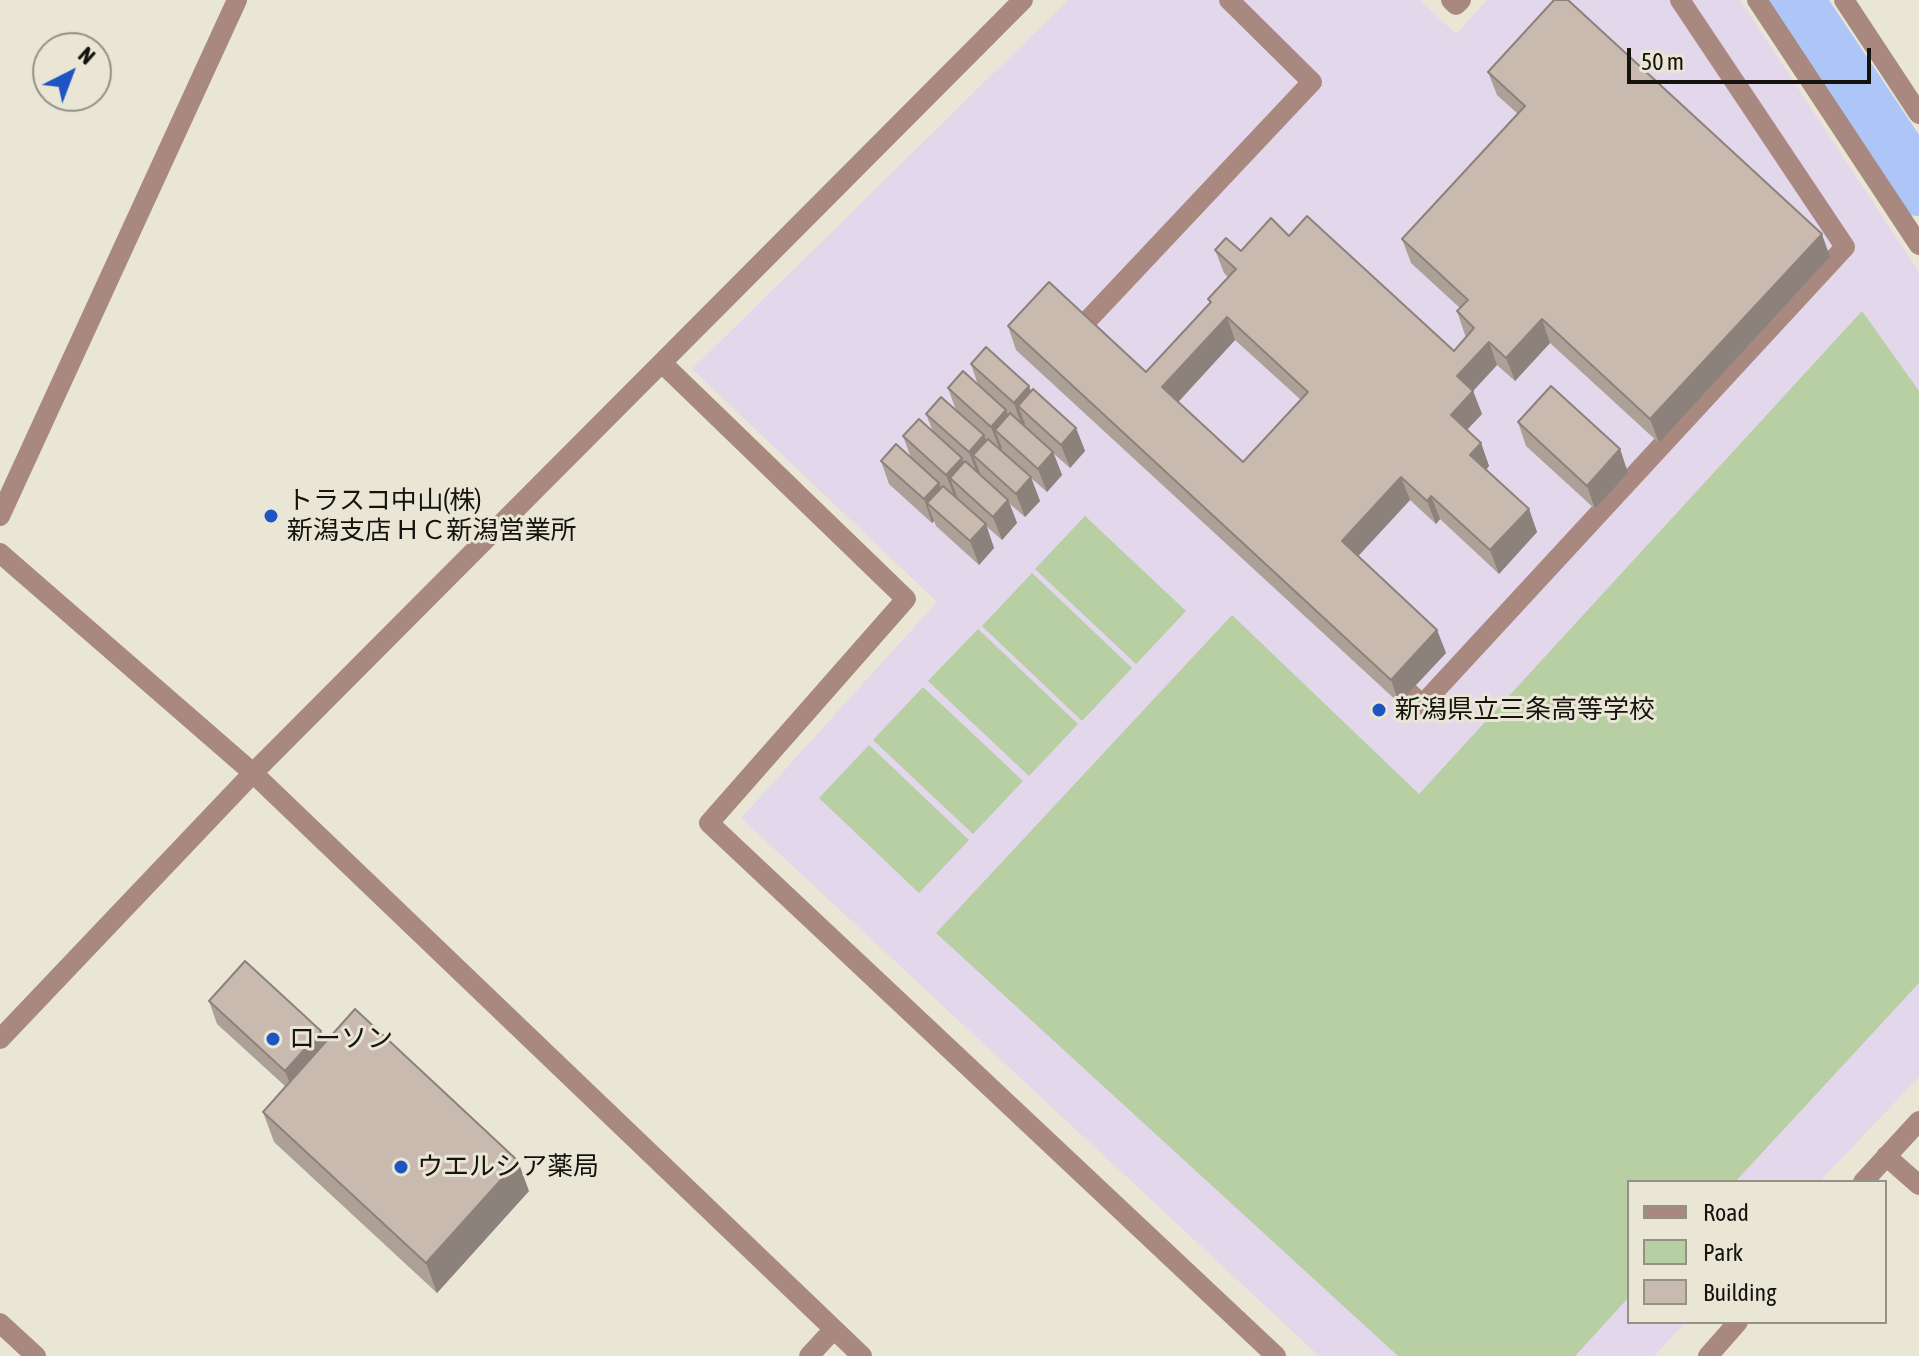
<!DOCTYPE html>
<meta charset="utf-8">
<style>
body{margin:0}
#map{position:relative;width:1919px;height:1356px;overflow:hidden;background:#eae6d6;font-family:"Asap Condensed",sans-serif}
canvas{display:block}
.legend{position:absolute;left:1627px;top:1180px;width:260px;height:144px;box-sizing:border-box;background:#eae6d6;border:2px solid #949286;margin:0;padding:10px 14px;list-style:none;font-size:24px;color:#14130d}
.legend li{display:flex;align-items:center;gap:16px;height:40px}
.legend b{width:40px;border:2px solid #949286}
.north{position:absolute;left:32px;top:32px;width:80px;height:80px;box-sizing:border-box;background:#eae6d6;border:2px solid #949286;border-radius:50%;rotate:42deg;font-size:22px;font-weight:700;line-height:32px;text-align:center;color:#14130d}
.north::after{content:'';display:block;margin:auto;width:28px;height:36px;background:#1e55c2;clip-path:polygon(50% 0,100% 100%,50% 72%,0 100%)}
.scale{position:absolute;left:1627px;top:48px;width:244px;height:36px;box-sizing:border-box;border:4px solid #14130d;border-top:0;padding-left:10px;font-size:24px;line-height:28px;white-space:nowrap;color:#14130d;-webkit-text-stroke:6px #eae6d6;paint-order:stroke}
</style>
<div id="map">
<canvas width="1919" height="1356"></canvas>
<ul class="legend">
<li><b style="height:10px;background:#a8887f"></b>Road</li>
<li><b style="height:22px;background:#b7cfa3"></b>Park</li>
<li><b style="height:22px;background:#c9bab0"></b>Building</li>
</ul>
<div class="north">N</div>
<div class="scale">50 m</div>
</div>
<script>
const ctx = document.querySelector('canvas').getContext('2d');
ctx.lineJoin = 'round';
function paint(path, color) { ctx.fillStyle = color; ctx.fill(path, 'evenodd'); }
const toPath = rows => new Path2D(rows.map(r => 'M' + r).join(''));
function trace(path, color, width, dash) { ctx.strokeStyle = color; ctx.lineWidth = width; ctx.lineCap = dash ? 'butt' : 'round'; ctx.setLineDash(dash || []); ctx.stroke(path); }
function label(font, color, halo, rows, align = 'center') {
  ctx.font = font + ' "Asap Condensed","Noto Sans JP",sans-serif'; ctx.lineWidth = 6; ctx.setLineDash([]); ctx.textBaseline = 'middle'; ctx.strokeStyle = halo; ctx.fillStyle = color; for (const [text, x, y, turn = 0] of rows) {
    ctx.save(); ctx.translate(x, y); ctx.rotate((+turn || 0) * Math.PI / 180); ctx.textAlign = isNaN(turn) ? turn : align; if (halo) ctx.strokeText(text, 0, 0); ctx.fillText(text, 0, 0); ctx.restore();
  }
}
paint(toPath([
 [1068,0,1420,0,1456,34,1487,0,1740,0,1919,272,1919,1077,1819,1182,1629,1182,1629,1322,1686,1322,1654,1356,1319,1356,741,818,937,602,692,369]
]), '#e3d7eb');
paint(toPath([
 [1862,311,1919,391,1919,983,1735,1182,1629,1182,1629,1297,1575,1356,1398,1356,936,933,1232,615,1419,794],
 [1085,516,1186,611,1136,664,1035,569],
 [1032,573,1132,668,1082,721,982,626],
 [978,629,1078,724,1029,776,928,681],
 [923,687,1023,781,973,834,873,740],
 [869,745,969,840,919,893,819,798]
]), '#b7cfa3');
trace(toPath([
 [1794,0,1919,187]
]), '#adc6f7', 58);
trace(toPath([
 [1451,0,1456,5,1461,0],
 [1757,0,1919,245],
 [1844,0,1919,114],
 [1070,339,1312,82,1229,0],
 [662,363,906,599,709,823,1276,1356],
 [0,516,237,0],
 [0,553,253,773,862,1356],
 [1390,674,1422,705,1845,247,1680,0],
 [0,1039,253,773,1023,0],
 [1886,1156,1919,1185],
 [1863,1182,1919,1121],
 [0,1323,36,1356],
 [809,1356,833,1330],
 [1708,1356,1738,1322]
]), '#a8887f', 20);
paint(toPath([
 [1488,72,1830,257,1659,443,1550,343,1515,381,1497,365,1473,391,1482,414,1467,430,1481,443,1489,466,1486,470,1529,509,1537,532,1499,574,1440,519,1436,524,1410,500,1358,556,1437,630,1446,653,1399,703,1016,350,1008,326,1146,372,1210,303,1208,299,1228,277,1224,273,1215,250,1241,251,1289,236,1454,351,1467,337,1465,335,1457,311,1460,308,1411,263,1402,239,1518,114,1497,95],
 [1235,340,1301,400,1243,462,1178,402],
 [971,364,1029,386,1031,392,1076,428,1085,451,1070,468,1054,454,1062,475,1047,492,1031,478,1040,501,1025,517,1010,504,1017,523,1002,540,986,526,994,548,979,565,936,526,934,521,932,523,889,484,881,461,911,458,903,436,933,432,926,414,956,410,948,388,978,385],
 [1518,422,1620,449,1628,473,1595,509,1526,446],
 [209,1001,325,1042,529,1191,437,1293,274,1142,263,1112,285,1086,217,1024]
]), '#ada097');
paint(toPath([
 [1822,234,1830,257,1659,443,1650,419],
 [1227,317,1235,340,1170,411,1162,387],
 [1542,319,1550,343,1515,381,1506,358],
 [1489,342,1497,365,1473,391,1482,414,1459,438,1451,415,1457,376],
 [1029,386,1037,409,1018,406,1025,424,1022,426,1014,403],
 [1006,410,1015,433,995,430,1002,448,1000,450,991,427],
 [1076,428,1085,451,1070,468,1061,445],
 [984,435,993,459,973,455,980,473,978,476,969,452],
 [1481,443,1489,466,1479,478,1470,455],
 [1620,449,1628,473,1595,509,1587,486],
 [1053,452,1062,475,1047,492,1038,469],
 [962,458,970,481,950,478,957,496,955,498,946,475],
 [1031,477,1040,501,1025,517,1016,494],
 [1401,477,1410,500,1350,565,1342,541],
 [939,483,947,506,927,503,934,521,932,523,924,499],
 [1431,496,1440,519,1436,524,1427,501],
 [1008,500,1017,523,1002,540,993,517],
 [1529,509,1537,532,1499,574,1490,550],
 [986,524,994,548,979,565,970,541],
 [1437,630,1446,653,1399,703,1391,680],
 [321,1031,330,1054,294,1094,285,1071],
 [518,1161,529,1191,437,1293,426,1263]
]), '#8d827b');
const building = toPath([
 [1554,0,1568,0,1822,234,1650,419,1542,319,1506,358,1489,342,1457,376,1473,391,1451,415,1481,443,1470,455,1529,509,1490,550,1431,496,1427,501,1401,477,1342,541,1437,630,1391,680,1008,326,1049,282,1146,372,1211,302,1208,299,1236,269,1215,250,1226,238,1241,251,1271,218,1289,236,1307,216,1454,351,1474,328,1457,311,1468,300,1402,239,1525,106,1488,72,1554,0],
 [1227,317,1308,392,1243,462,1162,387,1227,317],
 [986,347,1029,386,1014,403,971,364,986,347],
 [963,371,1006,410,991,427,948,388,963,371],
 [1551,386,1620,449,1587,486,1518,422,1551,386],
 [1033,389,1076,428,1061,445,1018,406,1033,389],
 [941,397,984,435,969,452,926,414,941,397],
 [1010,413,1053,452,1038,469,995,430,1010,413],
 [919,419,962,458,946,475,903,436,919,419],
 [988,439,1031,477,1016,494,973,455,988,439],
 [896,444,939,483,924,499,881,461,896,444],
 [965,461,1008,500,993,517,950,478,965,461],
 [943,486,986,524,970,541,927,503,943,486],
 [245,961,321,1031,285,1071,209,1001,245,961],
 [355,1009,518,1161,426,1263,263,1112,355,1009]
]);
paint(building, '#c9bab0');
trace(building, '#8d827b', 2);
for (const [x, y, r, color] of [
 [271,516,8,"#1e55c2"],
 [1379,710,8,"#1e55c2"],
 [273,1039,8,"#1e55c2"],
 [401,1167,8,"#1e55c2"]
]) { const dot = new Path2D(); dot.arc(x, y, r, 0, 2 * Math.PI); ctx.fillStyle = color; ctx.fill(dot); trace(dot, '#eae6d6', 3); }
label('26px', '#14130d', '#eae6d6', [
 ["トラスコ中山(株)",287,501],
 ["新潟支店 ＨＣ新潟営業所",287,531],
 ["新潟県立三条高等学校",1395,710],
 ["ローソン",289,1039],
 ["ウエルシア薬局",417,1167]
], 'left');
</script>
